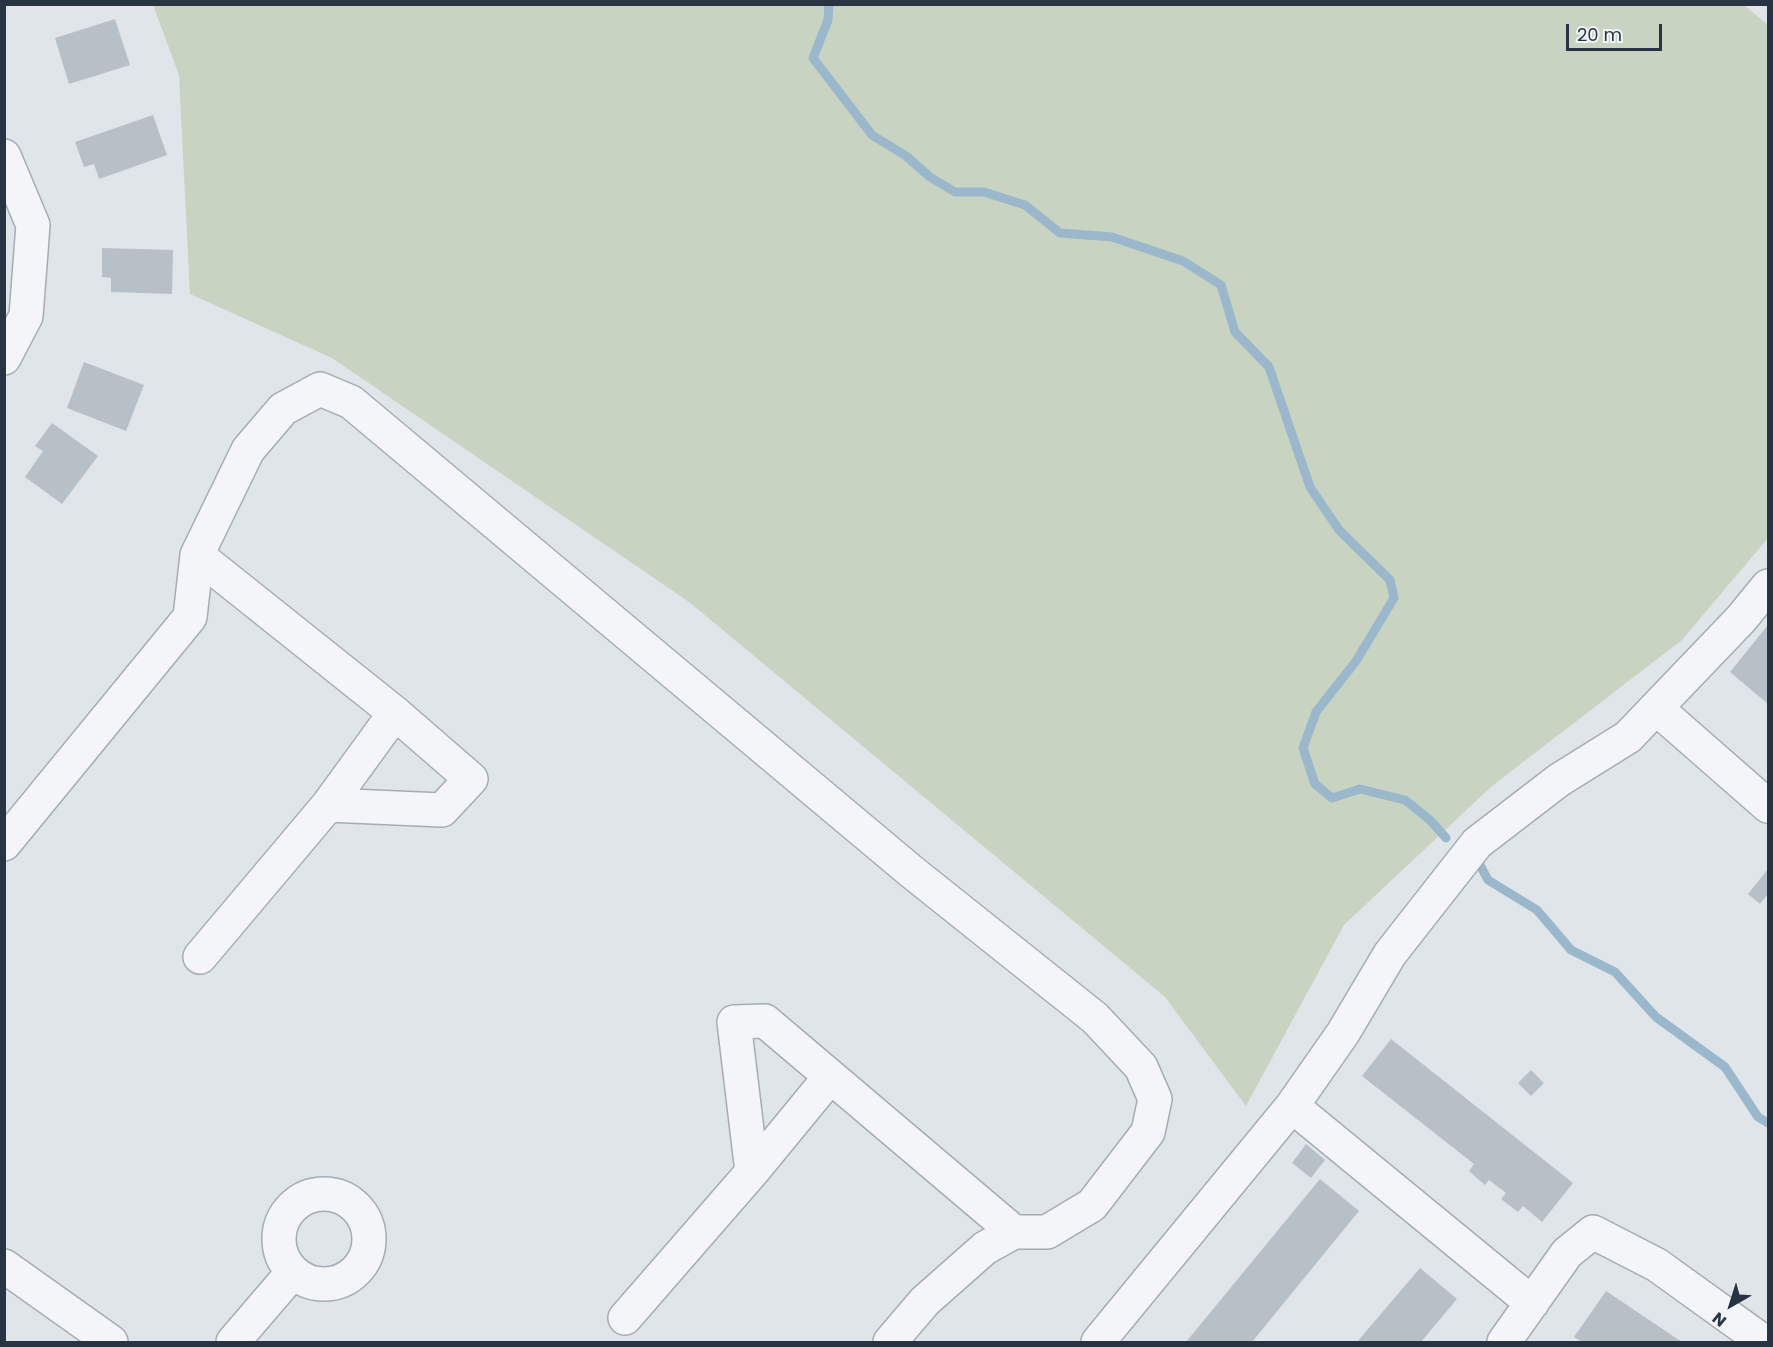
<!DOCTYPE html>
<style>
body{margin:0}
#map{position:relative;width:1773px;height:1347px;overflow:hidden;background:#e0e5ea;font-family:Poppins,sans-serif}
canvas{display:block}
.frame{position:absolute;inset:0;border:6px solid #283442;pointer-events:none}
.north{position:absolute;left:1701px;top:1275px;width:60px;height:60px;-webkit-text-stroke:4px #f0f4f7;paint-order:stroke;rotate:219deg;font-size:16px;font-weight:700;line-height:24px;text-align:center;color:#283442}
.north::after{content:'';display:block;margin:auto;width:21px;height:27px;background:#283442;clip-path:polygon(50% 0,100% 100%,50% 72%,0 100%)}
.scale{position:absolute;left:1566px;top:24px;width:96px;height:27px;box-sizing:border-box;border:3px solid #283442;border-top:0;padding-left:8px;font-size:18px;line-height:21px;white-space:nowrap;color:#283442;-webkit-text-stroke:4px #f0f4f7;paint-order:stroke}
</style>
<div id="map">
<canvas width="1773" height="1347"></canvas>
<div class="frame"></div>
<div class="north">N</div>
<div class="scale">20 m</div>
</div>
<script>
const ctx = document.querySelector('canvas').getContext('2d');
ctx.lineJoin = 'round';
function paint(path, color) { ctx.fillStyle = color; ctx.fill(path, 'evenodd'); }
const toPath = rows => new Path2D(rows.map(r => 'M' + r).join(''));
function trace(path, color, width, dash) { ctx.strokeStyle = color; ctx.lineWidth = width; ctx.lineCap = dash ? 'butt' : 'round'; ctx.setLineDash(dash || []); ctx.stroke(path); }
paint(toPath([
 [153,5,1744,5,1768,25,1768,538,1682,640,1492,786,1344,925,1246,1106,1165,997,689,602,332,358,190,294,179,75]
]), '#c8d4c1');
trace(toPath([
 [829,4,828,20,813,58,872,135,906,156,930,177,955,192,984,192,1025,205,1060,233,1112,237,1183,261,1221,285,1235,332,1269,367,1310,487,1339,530,1390,580,1394,598,1356,661,1316,712,1303,748,1315,784,1332,798,1360,789,1405,800,1430,820,1446,838],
 [1479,863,1488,880,1537,910,1571,950,1615,972,1656,1017,1725,1067,1758,1117,1768,1123]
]), '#9ab7cb', 9);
paint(toPath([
 [115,19,130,65,69,84,55,38],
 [153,115,167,155,99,179,94,164,84,167,75,142],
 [102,248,173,250,172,294,111,292,111,278,102,277],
 [84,362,144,385,126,431,67,408],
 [52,423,98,456,62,504,25,477,43,451,35,446],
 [1768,625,1768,704,1730,672],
 [1768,869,1768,894,1760,904,1748,894],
 [1391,1039,1573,1183,1542,1222,1523,1206,1518,1212,1501,1199,1506,1193,1489,1180,1485,1185,1469,1171,1474,1164,1362,1076],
 [1531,1070,1544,1083,1531,1096,1518,1083],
 [1306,1144,1325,1160,1311,1178,1292,1163],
 [1320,1179,1359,1211,1252,1342,1186,1342],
 [1420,1268,1457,1299,1421,1342,1357,1342],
 [1606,1291,1682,1342,1582,1342,1574,1337]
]), '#b7bfc7');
const minor = toPath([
 [4,156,33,225,26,316,4,358],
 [197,555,395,713,471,779,442,810,328,805],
 [1656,708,1768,806],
 [4,844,190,617,197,555,248,450,283,409,320,389,351,402,912,872,1095,1018,1141,1067,1155,1099,1148,1132,1092,1205,1047,1232,1014,1232,985,1248,925,1301,890,1342],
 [200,957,328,805,395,713],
 [1292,1106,1532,1303],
 [752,1172,734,1022,765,1021,1014,1232],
 '279 1239a45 45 0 1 1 90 0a45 45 0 1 1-90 0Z',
 [4,1266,111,1342],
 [625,1318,752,1172,830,1077],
 [233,1342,293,1272],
 [1098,1342,1292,1106,1343,1033,1390,954,1477,843,1559,780,1628,737,1741,619,1768,586],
 [1504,1342,1567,1253,1593,1232,1657,1265,1764,1342]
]);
trace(minor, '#a5acb4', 36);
trace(minor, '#f3f5f8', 33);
</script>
